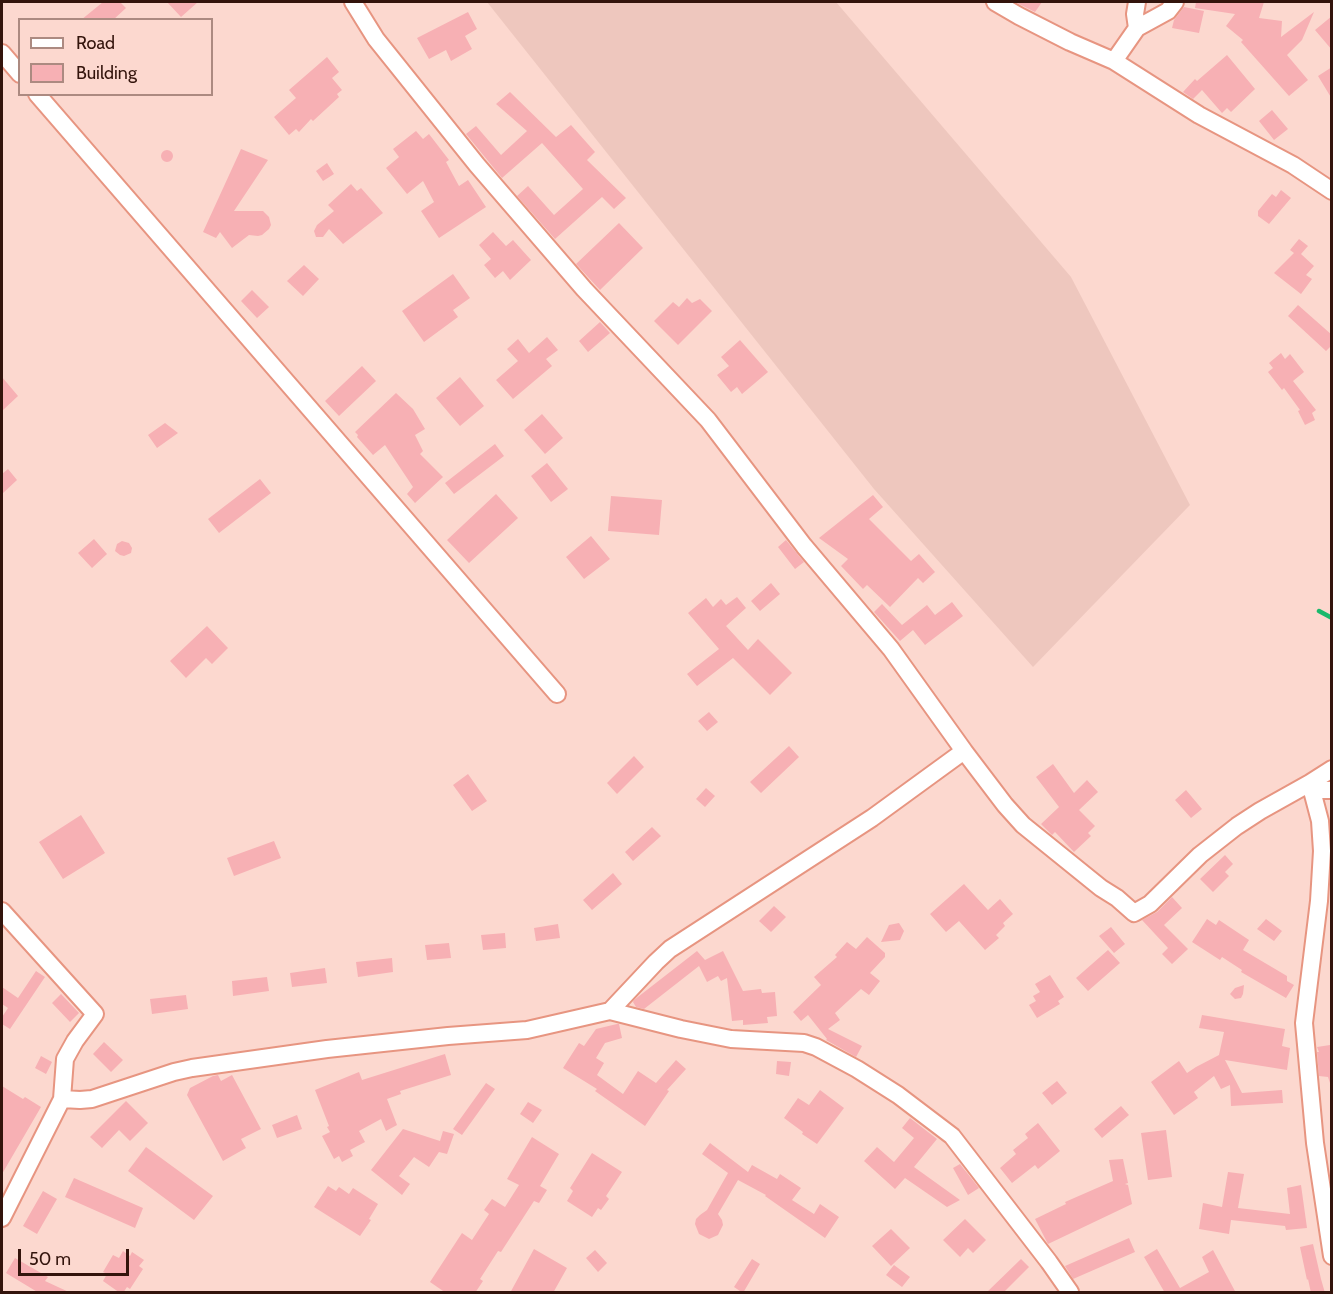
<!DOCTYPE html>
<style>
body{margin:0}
#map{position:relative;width:1333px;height:1294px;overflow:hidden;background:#fcd8cf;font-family:Cabin,sans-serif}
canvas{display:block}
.frame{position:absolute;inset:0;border:3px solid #33140c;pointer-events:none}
.legend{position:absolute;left:18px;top:18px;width:195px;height:78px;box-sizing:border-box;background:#fcd8cf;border:2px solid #ac8a81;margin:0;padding:8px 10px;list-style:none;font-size:18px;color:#33140c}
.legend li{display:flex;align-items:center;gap:12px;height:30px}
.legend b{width:30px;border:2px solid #ac8a81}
.scale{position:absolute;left:18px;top:1249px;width:111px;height:27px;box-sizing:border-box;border:3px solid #33140c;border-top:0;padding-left:8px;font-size:18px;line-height:21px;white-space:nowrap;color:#33140c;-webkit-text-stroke:4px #fcd8cf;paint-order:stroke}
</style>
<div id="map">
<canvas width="1333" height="1294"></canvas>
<div class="frame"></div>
<ul class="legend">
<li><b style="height:8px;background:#fff"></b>Road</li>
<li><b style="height:16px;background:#f7b0b4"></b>Building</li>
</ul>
<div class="scale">50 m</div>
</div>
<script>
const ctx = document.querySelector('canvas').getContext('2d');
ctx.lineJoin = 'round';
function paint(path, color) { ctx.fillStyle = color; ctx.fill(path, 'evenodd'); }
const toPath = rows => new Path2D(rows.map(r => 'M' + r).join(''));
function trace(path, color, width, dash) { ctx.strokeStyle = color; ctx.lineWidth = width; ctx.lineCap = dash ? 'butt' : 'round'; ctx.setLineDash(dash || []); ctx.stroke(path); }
paint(toPath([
 [487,2,836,2,1071,277,1190,505,1033,667,874,489]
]), '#eec7be');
trace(toPath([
 [1319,611,1332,618]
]), '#1ab96c', 4.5);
paint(toPath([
 [103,2,120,2,126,8,113,20,81,20],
 [167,2,198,2,181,17],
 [1015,2,1042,2,1035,12],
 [1196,2,1264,2,1259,18,1282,21,1281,37,1314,12,1302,40,1287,55,1308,80,1289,96,1241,42,1243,40,1226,26,1235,14,1195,8],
 [1184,7,1204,11,1199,33,1172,28,1174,20],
 [468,12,477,29,465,36,472,49,451,61,446,50,429,59,417,38],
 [1332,16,1332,50,1315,30],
 [1227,55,1255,89,1231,112,1227,108,1222,113,1202,90,1193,99,1183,92,1195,79,1197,81],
 [327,57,339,72,332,78,342,90,337,94,339,97,313,121,311,119,299,132,296,129,289,135,274,117,296,98,289,90],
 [1332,67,1332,99,1318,76],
 [510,92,556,137,571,125,595,152,587,160,626,198,614,209,602,197,555,239,517,196,528,186,554,215,583,189,542,143,502,178,466,134,476,126,501,155,527,131,496,104],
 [1272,110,1288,129,1274,140,1259,121],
 [416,131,423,139,429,134,449,160,446,162,459,186,468,180,486,207,439,238,421,211,434,202,423,181,407,194,386,168,399,157,393,149],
 [241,149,268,160,234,211,263,211,269,217,271,225,269,229,262,235,258,236,249,235,232,248,220,232,216,238,203,232],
 '161 156a6 6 0 1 1 12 0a6 6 0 1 1-12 0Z',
 [327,163,334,174,323,181,316,171],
 [351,184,357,191,361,188,383,213,343,244,329,229,323,237,316,237,314,231,317,225,334,211,328,205],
 [1281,190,1291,198,1269,224,1258,216,1258,211,1272,194,1276,197],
 [619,223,643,248,600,290,576,264],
 [493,232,506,246,513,240,531,260,510,280,503,271,495,278,484,265,491,259,479,245],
 [1299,239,1308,246,1301,254,1314,266,1306,275,1312,279,1301,294,1274,273,1294,253,1290,250],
 [304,265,319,279,303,296,287,281],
 [453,274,470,298,453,310,458,317,424,342,402,311],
 [252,290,269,307,257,318,241,301],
 [687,298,692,303,700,299,712,311,678,345,654,321,673,302,679,307],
 [1298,305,1332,335,1332,345,1326,351,1288,316],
 [600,322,610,333,588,352,579,341],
 [547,337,558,350,546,359,552,366,513,399,496,380,518,361,507,349,518,339,529,353],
 [740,340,768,372,742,394,737,387,731,392,717,375,729,366,721,357],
 [1281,353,1285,359,1290,354,1304,372,1293,381,1316,410,1312,413,1315,420,1305,425,1298,411,1300,410,1284,388,1282,390,1268,372,1273,368,1269,363],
 [362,366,376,381,339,416,325,401],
 [2,377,18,396,2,411],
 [460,377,484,406,460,426,436,398],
 [396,393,413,409,425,429,415,435,423,451,420,454,443,477,415,503,407,494,413,487,385,445,373,455,357,437,358,435,355,432],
 [542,414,563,438,545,454,524,430],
 [165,423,178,433,157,448,148,435],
 [495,444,504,456,454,494,445,483],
 [547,463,568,489,551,502,531,476],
 [8,469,17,480,2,494,2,474],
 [260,479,271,493,219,533,208,519],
 [496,494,518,518,469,563,447,540],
 [873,495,883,507,869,519,911,561,919,554,935,572,923,583,918,578,890,607,867,585,863,589,841,566,848,559,819,538],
 [611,496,662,500,659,535,608,531],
 [591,536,610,559,584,579,566,557],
 [94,539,107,554,92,568,78,553],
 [786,540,804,562,795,569,778,547],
 [122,541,129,543,132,548,131,553,124,556,120,555,115,551,117,544],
 [771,583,780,594,760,611,751,601],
 [737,597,746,608,726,626,748,650,758,639,792,673,770,695,733,658,697,686,687,674,719,649,688,613,706,598,713,607,721,599,726,605],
 [952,602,963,616,925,645,913,630,900,641,874,612,882,604,902,625,927,605,935,615],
 [207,626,228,648,212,664,206,658,186,678,170,661],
 [709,712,718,722,707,731,698,721],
 [789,746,799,757,761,793,750,782],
 [634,756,644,767,617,794,607,783],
 [1053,764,1074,793,1087,780,1098,792,1079,810,1095,826,1088,833,1091,836,1074,852,1055,832,1052,835,1041,824,1059,807,1036,777],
 [468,774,487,801,472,811,453,785],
 [706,788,715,796,705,807,696,799],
 [1186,790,1202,809,1191,818,1175,800],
 [81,815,105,853,63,879,39,842],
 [652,827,661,836,633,861,625,852],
 [274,841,281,858,234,876,227,858],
 [1225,855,1233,864,1225,872,1229,876,1213,892,1200,879],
 [613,873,622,884,592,910,583,900],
 [964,884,988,910,1000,899,1013,914,1003,923,1005,926,996,935,999,938,985,950,959,921,946,932,930,914],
 [1172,897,1182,908,1164,925,1188,949,1172,964,1162,954,1168,948,1142,920,1157,912],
 [774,906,786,917,771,932,759,921],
 [1207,919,1216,925,1219,920,1249,940,1243,950,1287,976,1287,981,1294,985,1286,998,1241,972,1242,970,1222,957,1220,960,1192,942],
 [1266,919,1282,931,1274,941,1257,929],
 [899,923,904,931,900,940,881,942,889,925],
 [558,924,560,938,536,941,534,928],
 [1111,927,1125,944,1114,953,1099,936],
 [505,933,506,948,483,950,481,935],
 [867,937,885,953,885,957,870,973,880,981,869,995,861,989,835,1013,840,1020,828,1029,862,1046,856,1057,826,1040,827,1039,808,1015,801,1021,793,1012,821,985,814,977,837,957,835,955,847,942,856,949],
 [449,943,451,958,427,960,425,945],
 [1108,950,1120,963,1088,991,1076,978],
 [697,951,705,960,723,951,743,991,761,989,762,993,775,992,777,1016,767,1017,768,1023,743,1025,743,1020,732,1021,727,978,721,981,718,976,707,982,699,966,644,1009,636,1007,633,1002,634,1000],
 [392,958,393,972,358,977,356,962],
 [325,968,327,983,292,987,290,973],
 [36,971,45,977,10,1029,2,1024,2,1017,8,1008,2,1004,2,987,18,998],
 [1050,975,1064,997,1058,1001,1060,1004,1037,1018,1029,1005,1036,1001,1033,996,1040,992,1035,984],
 [267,977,269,991,233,996,232,981],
 [1244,985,1243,994,1241,998,1235,999,1230,994,1235,988],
 [61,994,79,1013,70,1022,52,1003],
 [186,995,188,1009,152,1014,150,999],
 [1202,1015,1285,1029,1282,1046,1290,1048,1287,1070,1225,1060,1242,1093,1282,1090,1283,1103,1231,1106,1230,1085,1221,1089,1214,1076,1194,1092,1198,1098,1174,1115,1151,1082,1179,1061,1187,1073,1196,1067,1219,1055,1224,1032,1199,1028],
 [617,1024,619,1024,622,1038,605,1043,596,1058,604,1063,597,1075,623,1094,638,1071,656,1083,676,1060,686,1069,667,1090,669,1091,645,1126,595,1091,597,1089,563,1068,579,1043,584,1046,596,1029],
 [104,1042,123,1060,111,1072,93,1054],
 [1330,1045,1332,1054,1332,1083,1330,1083,1328,1077,1319,1076,1317,1052,1319,1052,1317,1047],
 [445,1054,451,1075,400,1091,401,1094,387,1099,397,1125,386,1131,381,1119,359,1131,365,1142,350,1150,353,1156,342,1162,339,1156,334,1159,322,1136,330,1132,327,1127,329,1126,315,1090,359,1072,362,1080],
 [41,1056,52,1062,46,1074,35,1068],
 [777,1061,791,1062,789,1076,776,1074],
 [218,1075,221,1081,232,1075,261,1129,241,1139,246,1148,223,1161,187,1095,190,1088,213,1076],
 [1057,1081,1067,1093,1052,1105,1042,1093],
 [486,1083,495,1089,462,1135,453,1129],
 [2,1086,23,1099,25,1097,41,1107,2,1174],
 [820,1090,844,1108,817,1144,802,1134,803,1132,784,1118,798,1098,809,1105],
 [126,1101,148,1123,130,1141,119,1130,102,1148,90,1137],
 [528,1102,542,1110,533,1123,520,1114],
 [1121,1106,1129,1115,1102,1138,1094,1129],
 [297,1115,302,1129,277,1138,272,1125],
 [910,1118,937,1139,914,1167,960,1200,947,1207,905,1178,895,1189,864,1161,877,1147,894,1162,914,1138,902,1128],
 [1038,1123,1060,1151,1038,1169,1035,1165,1012,1183,1000,1168,1016,1154,1013,1150,1028,1138,1025,1134],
 [403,1129,440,1141,443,1131,454,1134,447,1154,439,1152,429,1167,414,1157,399,1176,410,1184,402,1195,371,1170],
 [1166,1130,1172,1177,1148,1180,1141,1133],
 [532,1137,559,1154,540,1186,547,1190,539,1203,534,1201,501,1252,498,1251,480,1279,483,1281,475,1293,446,1293,430,1282,462,1233,472,1240,489,1214,484,1210,492,1199,505,1207,519,1185,507,1179],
 [710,1143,748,1172,752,1165,777,1179,780,1174,801,1188,792,1200,814,1214,820,1204,839,1217,825,1238,765,1196,766,1195,738,1180,718,1214,722,1220,723,1225,718,1235,709,1239,699,1234,695,1224,696,1219,700,1215,707,1210,728,1173,702,1154],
 [146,1147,213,1196,194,1220,128,1171],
 [592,1153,622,1172,606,1196,609,1199,601,1210,598,1208,592,1217,567,1201,573,1191,570,1188],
 [1123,1159,1128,1183,1125,1184,1128,1185,1132,1204,1048,1244,1035,1219,1066,1204,1065,1202,1113,1181,1109,1160],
 [960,1164,979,1188,968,1195,953,1168],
 [1228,1172,1244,1174,1238,1208,1290,1214,1287,1188,1301,1185,1307,1228,1286,1230,1285,1226,1231,1220,1229,1234,1199,1229,1203,1203,1222,1207],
 [74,1178,143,1208,135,1228,65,1197],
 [328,1186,336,1191,339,1187,349,1194,353,1188,378,1204,369,1219,371,1220,360,1236,314,1207],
 [43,1191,57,1199,37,1234,23,1226],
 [965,1219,986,1240,973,1253,968,1248,960,1257,943,1240],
 [891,1229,910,1248,891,1266,872,1246],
 [1129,1238,1135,1252,1073,1279,1065,1266],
 [1313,1244,1321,1279,1325,1293,1311,1293,1308,1279,1307,1280,1300,1247],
 [534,1249,567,1268,553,1293,510,1293],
 [1157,1249,1180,1288,1209,1272,1202,1257,1213,1250,1236,1293,1165,1293,1144,1257],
 [595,1250,607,1263,598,1272,586,1258],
 [123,1251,130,1256,132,1252,144,1260,139,1266,143,1269,130,1289,127,1287,123,1293,120,1293,103,1281,107,1274,103,1272,113,1255,119,1258],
 [15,1258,48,1277,45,1281,71,1293,39,1293,6,1273],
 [752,1259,760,1264,743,1293,734,1287],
 [1021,1259,1029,1267,1003,1293,986,1293],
 [894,1265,910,1277,902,1287,886,1275]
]), '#f7b0b4');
const minor = toPath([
 [995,2,1019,16,1070,42,1114,61,1199,115,1293,165,1332,191],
 [1137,2,1135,14,1137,28],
 [2,53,20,74],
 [1114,61,1137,28,1168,11,1175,2],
 [37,94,557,694],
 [964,751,1005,805,1023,825,1101,888,1117,898,1134,913,1150,904,1200,855,1237,826,1260,811,1310,783,1332,769],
 [1314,781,1323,790,1332,790],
 [1310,783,1320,821,1322,851,1319,901,1304,1023,1315,1143,1332,1256],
 [2,911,95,1014,75,1041,65,1059,62,1099,2,1218],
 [610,1011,681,1029,731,1039,804,1043,816,1047,857,1069,898,1095,952,1136,1049,1262,1070,1292],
 [62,1099,80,1100,92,1099,174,1072,192,1068,327,1049,448,1036,527,1030,610,1011,656,962,670,949,872,818,964,751,891,649,804,546,708,420,584,289,477,165,376,39,353,2]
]);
trace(minor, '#e79581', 20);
trace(minor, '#fff', 16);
</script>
